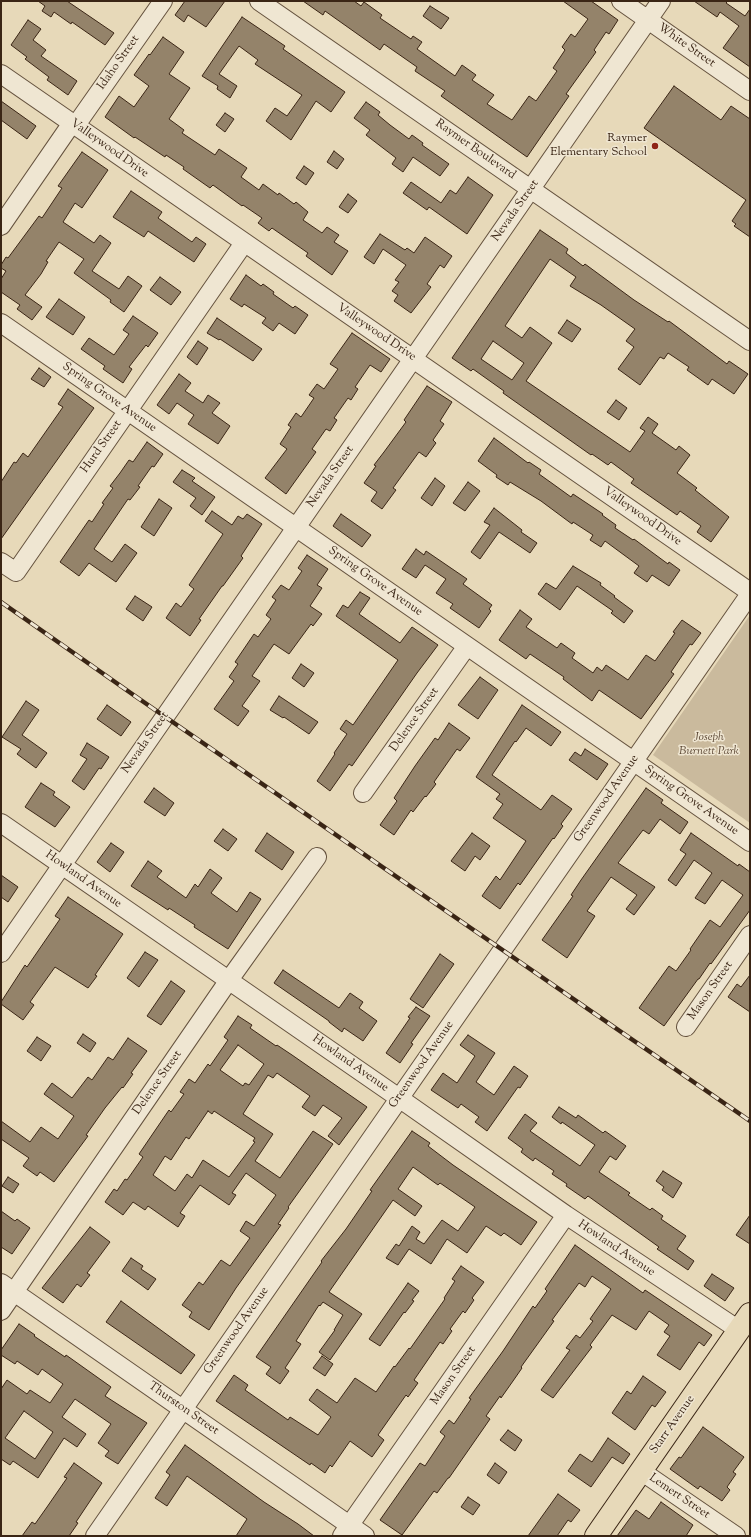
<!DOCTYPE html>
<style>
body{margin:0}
#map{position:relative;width:751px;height:1537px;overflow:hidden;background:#e7d9b9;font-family:"Sorts Mill Goudy",serif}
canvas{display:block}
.frame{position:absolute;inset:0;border:2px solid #3a2515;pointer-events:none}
</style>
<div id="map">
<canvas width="751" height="1537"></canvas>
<div class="frame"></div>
</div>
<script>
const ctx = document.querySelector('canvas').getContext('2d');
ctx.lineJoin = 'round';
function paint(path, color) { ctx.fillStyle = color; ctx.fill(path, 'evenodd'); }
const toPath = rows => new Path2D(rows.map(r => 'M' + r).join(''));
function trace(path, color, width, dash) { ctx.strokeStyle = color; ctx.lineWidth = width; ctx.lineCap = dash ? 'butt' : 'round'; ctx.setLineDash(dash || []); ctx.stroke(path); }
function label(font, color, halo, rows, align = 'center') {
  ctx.font = font + ' "Sorts Mill Goudy",serif'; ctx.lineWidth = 3; ctx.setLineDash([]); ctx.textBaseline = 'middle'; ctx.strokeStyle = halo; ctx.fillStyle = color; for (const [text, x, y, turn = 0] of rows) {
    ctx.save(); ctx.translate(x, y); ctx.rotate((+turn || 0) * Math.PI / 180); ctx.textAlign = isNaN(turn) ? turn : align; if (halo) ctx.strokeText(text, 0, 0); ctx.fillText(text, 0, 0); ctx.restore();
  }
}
paint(toPath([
 [750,615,750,823,653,755]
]), '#caba9d');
const building = toPath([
 [38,1,67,1,114,33,105,45,72,22,71,24,54,12,51,17,42,11,45,6,38,1],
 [185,1,225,1,206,27,188,15,184,22,175,15,185,1],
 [303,1,354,1,361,6,364,2,382,15,380,18,411,39,413,36,422,42,417,49,455,76,462,65,476,75,472,80,494,95,487,104,512,120,529,96,536,101,557,71,553,68,565,50,562,47,571,34,575,37,588,19,563,1,591,1,618,20,609,34,606,32,594,50,596,52,566,94,569,96,527,157,441,96,445,91,415,71,417,67,384,44,380,50,325,11,323,15,303,1],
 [694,1,728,1,726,3,745,16,750,9,750,67,723,48,739,26,720,12,717,17,694,1],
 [430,6,449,18,441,29,423,16,430,6],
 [242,17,285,46,283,49,345,92,331,112,316,101,291,140,266,121,275,108,287,116,302,95,255,64,258,60,239,46,219,74,237,86,230,98,217,89,218,86,202,76,242,17],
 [28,20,41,29,33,40,46,50,41,56,77,81,68,95,47,80,49,77,25,59,27,57,11,45,28,20],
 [163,37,184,52,169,74,190,88,169,119,184,130,182,133,215,155,219,149,247,168,241,177,259,190,263,184,278,195,279,193,294,204,296,202,308,212,303,220,322,233,327,227,339,235,334,242,348,251,332,275,306,256,308,253,272,228,269,231,258,223,262,218,243,205,242,206,213,185,210,188,183,169,184,167,166,155,165,157,135,137,134,138,105,117,119,96,134,107,149,86,134,75,149,54,150,55,163,37],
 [674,86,721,120,731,106,750,119,750,237,734,226,736,224,732,221,746,200,644,128,674,86],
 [1,101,36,126,27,139,1,120,1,101],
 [366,102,380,112,378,115,390,125,409,139,412,135,423,143,422,145,449,164,440,176,413,157,403,172,392,164,396,158,366,135,370,130,354,118,366,102],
 [225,113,234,119,225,132,216,125,225,113],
 [334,151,344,159,337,169,327,162,334,151],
 [82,152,108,170,82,208,75,203,63,222,94,243,100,235,111,243,92,271,119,289,128,276,142,286,124,312,110,302,111,300,74,273,84,259,59,242,46,261,48,262,41,274,25,295,42,307,32,320,17,309,20,305,1,292,1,279,6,271,1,268,1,265,6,257,8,258,39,216,42,218,62,188,58,186,82,152],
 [304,166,314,173,306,185,296,178,304,166],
 [468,177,493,195,467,234,429,207,427,210,403,193,411,182,441,203,450,190,456,194,468,177],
 [131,191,162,212,158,218,192,242,196,237,206,244,194,262,148,231,144,237,113,217,131,191],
 [348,194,357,201,348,213,339,207,348,194],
 [540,230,568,249,566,253,583,266,585,264,634,300,668,322,669,321,727,364,729,361,748,374,734,394,712,379,708,385,687,370,689,367,668,353,664,359,660,357,640,385,618,369,634,347,626,341,635,329,601,305,570,286,576,277,550,259,505,326,522,338,530,327,552,343,526,381,630,452,645,431,640,428,648,417,658,424,652,433,676,450,679,446,690,455,677,473,697,488,695,490,729,517,711,542,697,532,701,526,680,511,677,515,631,483,634,479,611,462,608,465,592,454,591,455,503,393,504,391,473,369,471,371,452,358,540,230],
 [493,341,524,363,512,380,481,359,493,341],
 [380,234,405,250,407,248,414,253,425,237,452,256,444,268,440,265,427,284,431,287,411,313,394,301,398,295,392,291,399,282,395,280,406,265,383,249,374,264,364,257,380,234],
 [246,275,261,286,263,284,274,292,273,294,293,308,295,306,308,315,295,334,279,323,273,331,262,323,266,318,244,304,242,307,230,299,246,275],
 [160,277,181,292,171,305,150,290,160,277],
 [59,299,85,317,73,335,46,317,59,299],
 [133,316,158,333,148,347,146,345,129,367,132,369,123,383,103,369,105,366,81,349,89,338,114,355,129,334,123,330,133,316],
 [217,318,262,349,253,361,220,339,219,340,207,333,217,318],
 [567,320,581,329,572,342,558,333,567,320],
 [352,333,390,359,381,372,370,365,355,387,358,389,351,400,348,398,334,418,337,420,330,431,326,429,312,449,316,452,286,494,265,478,287,449,280,444,291,427,288,425,296,413,301,417,314,398,309,395,317,384,324,389,338,369,330,364,352,333],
 [198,341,208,348,197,365,187,357,198,341],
 [39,368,51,377,44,387,31,379,39,368],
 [179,374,191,383,185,391,203,403,208,395,220,403,212,413,230,426,218,444,188,424,194,415,177,403,169,414,157,405,179,374],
 [427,386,452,402,440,421,444,424,433,440,436,443,426,457,419,452,393,488,396,490,382,509,371,501,377,492,364,483,376,466,374,465,384,452,406,422,404,420,427,386],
 [68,389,94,408,1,539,1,482,14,462,16,463,23,453,28,457,63,407,58,404,68,389],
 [616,400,627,408,619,420,607,412,616,400],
 [494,438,528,463,529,462,541,470,539,474,553,484,571,497,573,494,603,514,602,515,616,525,615,528,633,540,634,539,668,564,669,562,680,570,669,586,652,575,647,582,634,573,639,566,605,541,601,547,590,540,593,535,573,522,572,524,541,501,510,482,508,485,496,477,497,475,478,461,494,438],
 [147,442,163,454,154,467,152,466,138,486,140,487,130,500,128,499,94,549,112,562,125,544,137,553,116,582,89,563,79,576,60,562,89,520,92,522,104,504,102,503,113,488,110,486,120,473,129,460,133,462,147,442],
 [182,470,195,478,192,481,215,497,202,515,190,506,196,498,173,482,182,470],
 [435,478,445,486,432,506,421,498,435,478],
 [468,482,480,491,465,511,453,503,468,482],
 [159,499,172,508,154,536,141,527,159,499],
 [494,508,522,530,521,532,537,543,530,553,499,532,480,559,471,552,490,525,484,522,494,508],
 [212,511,232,525,238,516,243,519,247,514,262,524,241,556,243,558,223,586,222,586,199,619,201,620,190,636,166,618,176,603,181,607,194,589,189,585,223,534,205,521,212,511],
 [341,514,371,535,362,547,333,526,341,514],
 [416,549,424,555,426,551,467,579,463,584,492,605,489,609,491,611,479,628,450,608,453,604,436,593,446,579,425,565,416,578,402,569,416,549],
 [307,555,328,569,317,585,322,588,310,606,322,614,313,626,311,624,289,654,274,644,252,676,260,681,242,706,249,711,238,726,214,709,234,681,229,677,238,664,235,662,254,634,258,637,271,619,266,615,276,600,272,597,281,585,289,590,302,571,298,568,307,555],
 [573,566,601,583,600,585,615,596,614,597,633,611,624,623,611,613,613,611,577,586,560,610,538,594,546,583,556,589,573,566],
 [360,592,370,598,359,614,400,643,412,627,438,645,417,673,352,766,349,764,330,791,317,781,335,754,334,753,347,734,340,729,346,720,353,725,398,660,336,616,343,605,348,608,360,592],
 [135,596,152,607,143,621,126,609,135,596],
 [520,610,532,619,526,627,557,648,561,643,575,653,572,658,593,673,597,667,602,671,606,665,628,680,646,655,655,661,675,633,673,632,682,620,701,633,692,645,690,644,671,672,674,674,641,719,599,690,592,701,563,679,564,677,530,654,526,659,499,640,520,610],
 [301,664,314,673,304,687,292,678,301,664],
 [480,677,498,690,478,719,458,705,480,677],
 [279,696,318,722,309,734,284,717,283,718,270,710,279,696],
 [26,701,39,710,22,735,47,753,36,768,17,754,21,749,2,737,26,701],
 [107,705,131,722,121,736,97,719,107,705],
 [522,705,561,732,551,746,526,728,516,742,515,741,492,775,541,810,552,795,572,809,561,824,563,826,554,839,553,838,520,885,518,883,500,909,482,896,496,876,500,880,526,841,493,818,503,804,496,799,500,794,476,777,522,705],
 [449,723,470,738,460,751,457,749,434,782,436,784,426,797,425,796,413,812,411,810,394,835,380,825,397,801,394,798,415,766,435,738,438,740,449,723],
 [87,743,109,757,101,769,99,768,84,790,72,781,87,759,80,755,87,743],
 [585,749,608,764,597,780,569,760,575,752,581,756,585,749],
 [41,783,55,792,53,795,70,807,55,827,25,807,41,783],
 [154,788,174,803,165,816,144,802,154,788],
 [646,788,663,800,661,803,688,822,680,834,660,819,649,834,643,830,618,863,655,887,634,915,626,909,637,895,611,877,587,911,595,916,567,958,542,940,573,896,571,895,581,880,646,788],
 [223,829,237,839,228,851,214,841,223,829],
 [267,833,294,852,282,870,255,851,267,833],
 [472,833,490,846,480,860,475,856,465,871,451,861,472,833],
 [691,833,738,866,739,864,750,872,750,910,711,964,710,963,699,979,698,979,664,1026,639,1008,669,966,676,971,691,950,690,949,710,920,720,927,743,895,722,880,705,904,695,898,712,873,694,860,676,886,668,880,686,854,680,850,691,833],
 [111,843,124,852,110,872,97,862,111,843],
 [148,861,162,871,157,877,186,898,195,884,198,887,210,869,222,878,211,893,237,912,250,892,261,899,228,949,194,927,195,925,169,908,168,910,131,886,148,861],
 [1,875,18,887,8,902,1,897,1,875],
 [68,897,123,934,95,975,97,976,88,988,55,967,30,1002,34,1005,23,1020,1,1004,1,1002,25,965,27,967,60,919,55,916,68,897],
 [145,952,158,960,139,987,127,978,145,952],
 [440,954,454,964,423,1008,410,999,440,954],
 [283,970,339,1008,350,993,363,1002,359,1008,377,1021,363,1041,344,1028,342,1032,329,1022,329,1021,274,983,283,970],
 [750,975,750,1012,728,997,737,984,741,987,750,975],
 [171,981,185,991,161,1025,147,1016,171,981],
 [416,1007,430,1016,411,1043,413,1044,400,1063,386,1053,410,1018,408,1017,416,1007],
 [238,1016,252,1025,250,1028,276,1046,277,1045,292,1055,367,1107,339,1145,328,1136,342,1118,323,1105,315,1116,302,1107,310,1096,277,1073,273,1078,268,1075,243,1114,273,1134,255,1161,280,1178,313,1131,333,1144,288,1207,289,1208,278,1224,281,1225,236,1288,209,1330,189,1317,192,1312,182,1305,199,1282,203,1285,221,1260,230,1266,250,1238,240,1231,246,1221,254,1226,276,1195,246,1173,232,1193,236,1195,229,1205,200,1185,180,1213,185,1216,178,1227,148,1206,145,1210,133,1202,123,1215,105,1202,114,1189,117,1191,125,1179,127,1180,143,1157,139,1154,169,1110,171,1112,184,1094,180,1092,189,1079,195,1083,208,1064,210,1066,228,1040,224,1037,238,1016],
 [238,1045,264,1064,249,1085,245,1083,243,1086,220,1070,238,1045],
 [208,1111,212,1114,214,1111,255,1138,253,1141,255,1142,229,1177,203,1160,192,1178,187,1174,175,1191,153,1175,165,1156,171,1160,186,1137,189,1139,208,1111],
 [83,1034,96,1043,90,1052,77,1043,83,1034],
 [468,1035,495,1053,476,1082,494,1095,514,1066,528,1076,520,1088,518,1087,487,1131,475,1122,479,1117,461,1104,458,1108,431,1090,443,1073,457,1083,475,1056,460,1045,468,1035],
 [37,1037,51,1046,41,1061,27,1051,37,1037],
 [128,1038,147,1051,131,1073,133,1074,123,1088,122,1087,105,1108,86,1135,88,1136,54,1182,40,1172,37,1176,23,1166,29,1158,1,1139,1,1121,30,1142,41,1127,58,1139,74,1116,44,1094,52,1083,72,1098,88,1077,92,1080,108,1057,113,1060,128,1038],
 [559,1107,576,1118,578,1115,603,1133,605,1131,626,1146,616,1160,610,1156,599,1172,630,1193,628,1195,650,1210,652,1208,663,1216,661,1219,686,1236,677,1249,694,1261,688,1270,657,1249,659,1247,588,1196,585,1199,566,1186,567,1184,552,1174,554,1171,535,1158,533,1161,521,1152,523,1149,508,1138,525,1114,537,1123,530,1131,580,1166,595,1145,562,1122,561,1124,552,1117,559,1107],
 [412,1131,430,1143,428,1146,453,1165,507,1202,537,1222,521,1245,504,1233,501,1236,486,1226,467,1253,447,1239,431,1264,409,1249,398,1265,386,1258,396,1244,399,1246,412,1226,420,1232,416,1239,424,1244,442,1220,458,1231,475,1207,440,1183,438,1185,413,1167,398,1189,422,1206,415,1216,393,1200,329,1292,362,1314,330,1360,319,1352,335,1330,334,1330,343,1315,323,1302,320,1306,319,1305,296,1341,301,1344,285,1368,289,1371,280,1384,266,1374,271,1367,256,1357,322,1262,321,1261,346,1229,372,1191,370,1190,412,1131],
 [663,1171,682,1183,673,1198,662,1190,664,1187,656,1181,663,1171],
 [8,1177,19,1184,13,1193,2,1186,8,1177],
 [1,1211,15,1221,17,1219,30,1228,12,1254,1,1247,1,1211],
 [750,1215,750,1244,736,1235,750,1215],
 [90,1227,110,1242,87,1273,90,1275,81,1287,77,1284,63,1303,42,1288,90,1227],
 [575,1245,643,1293,645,1290,712,1335,704,1346,699,1342,680,1370,657,1355,670,1336,664,1332,669,1325,649,1311,636,1330,612,1315,590,1345,592,1347,553,1398,541,1390,570,1350,566,1348,576,1335,580,1338,593,1321,590,1319,611,1289,592,1276,585,1287,579,1283,552,1320,554,1321,521,1367,522,1368,513,1381,501,1398,500,1396,486,1416,490,1419,449,1478,448,1478,437,1493,434,1491,402,1535,380,1520,420,1463,425,1466,445,1436,440,1432,449,1420,454,1424,471,1399,469,1398,503,1351,533,1306,535,1308,547,1291,545,1289,575,1245],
 [131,1258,143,1266,141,1269,156,1279,148,1290,122,1271,131,1258],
 [461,1266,484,1282,472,1298,474,1300,465,1313,463,1311,450,1329,452,1331,443,1344,440,1342,414,1380,418,1383,408,1397,406,1395,378,1435,384,1440,372,1457,350,1441,332,1467,330,1465,325,1473,311,1463,310,1465,216,1401,234,1375,248,1385,245,1390,288,1420,290,1417,318,1435,331,1417,309,1400,317,1389,337,1403,355,1378,376,1392,394,1366,395,1367,409,1348,410,1349,445,1299,444,1298,455,1281,452,1279,461,1266],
 [712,1274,734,1288,725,1301,704,1286,712,1274],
 [408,1283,419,1291,412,1300,414,1301,405,1313,404,1312,380,1346,369,1339,408,1283],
 [121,1301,195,1355,181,1374,106,1322,121,1301],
 [19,1324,35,1335,34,1336,65,1357,66,1355,111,1387,105,1396,147,1423,118,1464,105,1456,109,1451,98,1443,111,1424,75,1399,62,1417,86,1434,77,1447,64,1438,38,1478,13,1461,10,1465,1,1459,1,1389,7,1380,27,1394,30,1390,50,1403,63,1384,42,1369,38,1375,17,1361,15,1364,1,1355,1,1350,19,1324],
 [24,1411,53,1432,35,1459,5,1438,24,1411],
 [322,1356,333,1364,325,1376,313,1368,322,1356],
 [643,1376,666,1392,655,1407,652,1405,635,1430,612,1413,627,1391,631,1394,643,1376],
 [703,1427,744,1457,733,1472,736,1474,727,1487,730,1490,722,1501,700,1486,698,1489,670,1469,679,1457,681,1458,703,1427],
 [508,1430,522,1440,515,1451,500,1440,508,1430],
 [608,1438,630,1454,623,1464,612,1457,591,1487,568,1471,580,1454,592,1462,608,1438],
 [185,1445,264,1502,298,1524,314,1536,236,1536,247,1519,187,1476,167,1506,155,1498,170,1475,166,1472,185,1445],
 [74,1463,102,1483,76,1522,78,1523,69,1536,22,1536,32,1522,35,1524,47,1507,67,1478,64,1477,74,1463],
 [495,1463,507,1472,499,1484,487,1475,495,1463],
 [558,1494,580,1510,571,1522,568,1520,557,1536,528,1536,558,1494],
 [468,1497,480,1505,473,1515,461,1507,468,1497],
 [661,1502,693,1525,686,1536,617,1536,636,1510,649,1519,661,1502]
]);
paint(building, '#94836a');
trace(building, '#3a2515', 1);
const minor = toPath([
 [259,1,750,341],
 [621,1,750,91],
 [1,74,750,592],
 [76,125,163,1],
 [1,226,72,123],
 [1,323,750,842],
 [1,562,16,572,244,243],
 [363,793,467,646],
 [1,823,399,1098,566,1215,739,1330],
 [1,953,661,1],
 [686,1027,750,935],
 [1,1283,365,1536],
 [1,1311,229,980,317,857],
 [641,1471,736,1536],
 [95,1536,750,594],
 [342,1536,566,1215]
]);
const major = toPath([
 [596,1536,750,1314]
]);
trace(minor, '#65523e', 20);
trace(major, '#3a2515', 24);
trace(minor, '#efe6d2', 18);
trace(major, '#e7d9b9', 22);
const rail = toPath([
 [1,602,135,696,750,1121]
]);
trace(rail, '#3a2515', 4.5);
trace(rail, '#efe6d2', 3, [9]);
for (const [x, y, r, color] of [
 [655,146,4,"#8f2418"]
]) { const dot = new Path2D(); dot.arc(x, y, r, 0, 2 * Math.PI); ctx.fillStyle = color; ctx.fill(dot); trace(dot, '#efe6d2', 1.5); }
label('12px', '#3a2515', '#efe6d2', [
 ["White Street",686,46,35],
 ["Idaho Street",119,63,-55],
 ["Valleywood Drive",109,149,35],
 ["Raymer Boulevard",475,150,35],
 ["Nevada Street",516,211,-55],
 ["Valleywood Drive",376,333,34],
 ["Spring Grove Avenue",109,398,35],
 ["Hurd Street",102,447,-55],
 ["Nevada Street",331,477,-55],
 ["Valleywood Drive",642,517,35],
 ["Spring Grove Avenue",375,582,35],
 ["Delence Street",415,720,-55],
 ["Nevada Street",146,743,-55],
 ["Greenwood Avenue",607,799,-55],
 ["Spring Grove Avenue",691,801,35],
 ["Howland Avenue",83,880,35],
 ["Mason Street",711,991,-55],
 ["Howland Avenue",350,1064,35],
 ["Greenwood Avenue",422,1065,-55],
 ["Delence Street",158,1083,-55],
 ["Howland Avenue",616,1249,34],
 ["Greenwood Avenue",237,1331,-55],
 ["Mason Street",454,1376,-55],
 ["Thurston Street",183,1409,35],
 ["Starr Avenue",673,1425,-55],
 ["Lemert Street",679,1497,34]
]);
label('12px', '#3a2515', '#efe6d2', [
 ["Raymer",647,139],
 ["Elementary School",647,153]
], 'right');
label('italic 12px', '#5e4a37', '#efe6d2', [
 ["Joseph",709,738],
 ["Burnett Park",709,752]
]);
</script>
